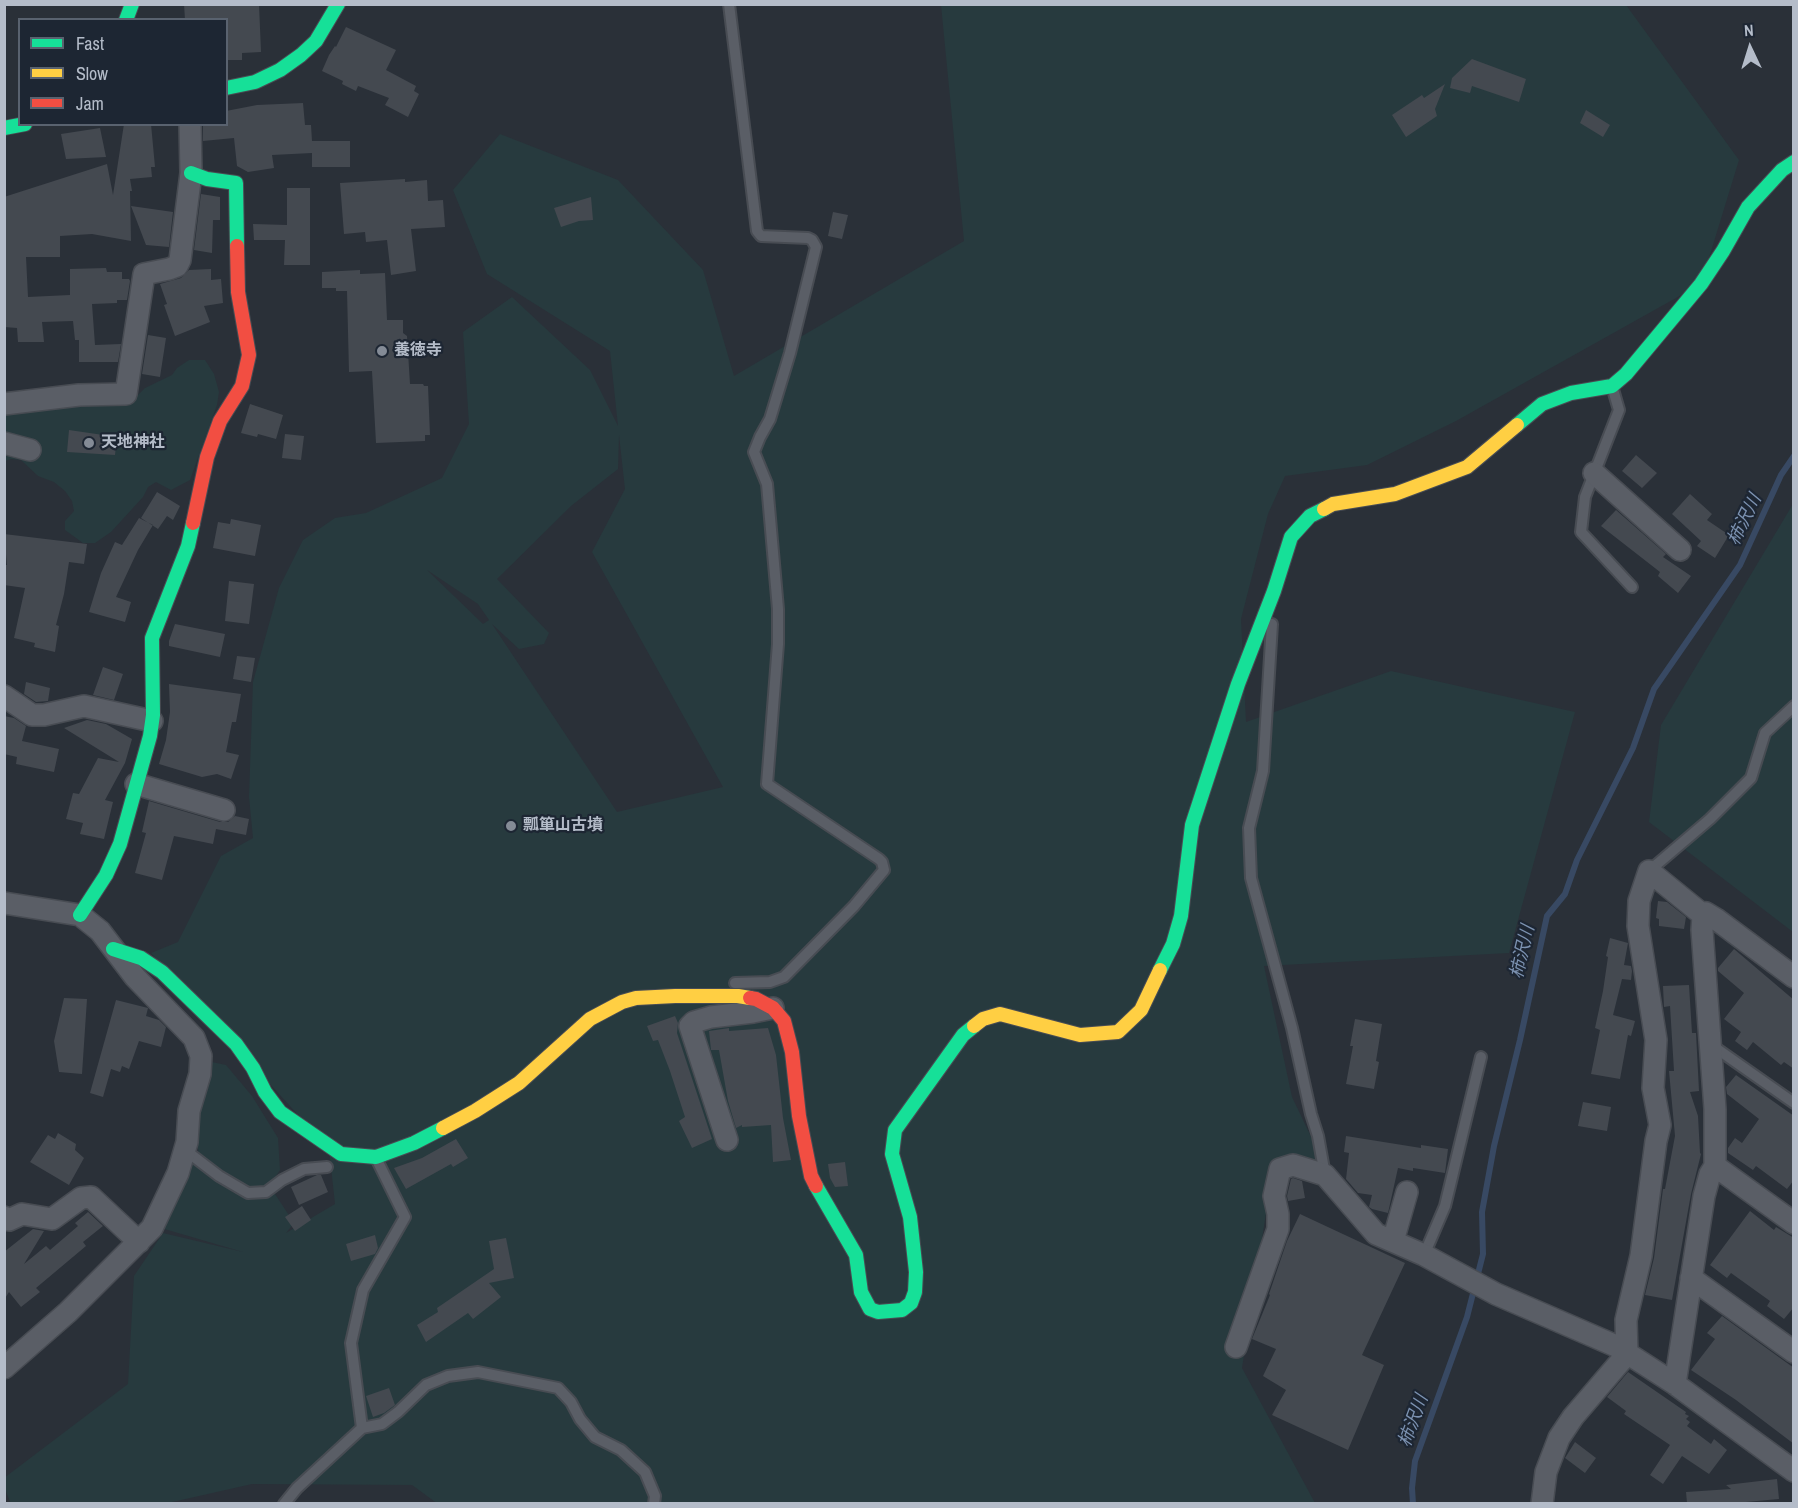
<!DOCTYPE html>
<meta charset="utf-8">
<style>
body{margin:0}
#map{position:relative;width:1798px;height:1508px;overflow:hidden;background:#2a3038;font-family:"Archivo Narrow",sans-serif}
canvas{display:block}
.frame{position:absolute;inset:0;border:6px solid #b4bcc9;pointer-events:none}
.legend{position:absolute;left:18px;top:18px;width:210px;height:108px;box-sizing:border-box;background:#1d2633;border:2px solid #59626f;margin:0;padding:8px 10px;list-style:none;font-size:18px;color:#b4bcc9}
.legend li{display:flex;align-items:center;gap:12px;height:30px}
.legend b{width:30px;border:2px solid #59626f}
.north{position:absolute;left:1720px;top:18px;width:60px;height:60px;-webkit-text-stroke:4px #1d2633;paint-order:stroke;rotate:356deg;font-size:16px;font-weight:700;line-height:24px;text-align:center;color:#b4bcc9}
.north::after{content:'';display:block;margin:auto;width:21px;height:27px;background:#b4bcc9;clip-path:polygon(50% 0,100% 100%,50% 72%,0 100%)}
</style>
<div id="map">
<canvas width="1798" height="1508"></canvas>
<div class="frame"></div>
<ul class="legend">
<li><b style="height:8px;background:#16e098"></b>Fast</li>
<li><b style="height:8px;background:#ffcf43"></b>Slow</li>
<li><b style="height:8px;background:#f24e42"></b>Jam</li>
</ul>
<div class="north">N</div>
</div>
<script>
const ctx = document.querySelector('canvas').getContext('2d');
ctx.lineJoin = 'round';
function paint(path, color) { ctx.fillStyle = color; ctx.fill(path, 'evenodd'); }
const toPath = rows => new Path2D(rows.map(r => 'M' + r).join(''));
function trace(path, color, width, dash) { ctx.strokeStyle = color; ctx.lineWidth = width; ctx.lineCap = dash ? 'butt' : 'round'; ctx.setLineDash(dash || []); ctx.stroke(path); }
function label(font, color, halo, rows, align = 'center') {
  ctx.font = font + ' "Archivo Narrow","Noto Sans JP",sans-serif'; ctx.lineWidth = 4.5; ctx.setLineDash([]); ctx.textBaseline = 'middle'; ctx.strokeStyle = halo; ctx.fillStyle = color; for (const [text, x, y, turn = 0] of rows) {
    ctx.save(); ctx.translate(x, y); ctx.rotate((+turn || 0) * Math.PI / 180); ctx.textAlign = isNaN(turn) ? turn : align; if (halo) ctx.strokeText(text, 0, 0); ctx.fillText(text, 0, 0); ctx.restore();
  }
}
paint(toPath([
 [941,5,1626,5,1739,160,1701,284,1456,421,1367,465,1285,476,1268,514,1241,619,1246,722,1391,671,1575,712,1509,953,1264,966,1292,1097,1314,1143,1316,1165,1271,1181,1242,1368,1315,1503,438,1504,412,1485,252,1484,168,1503,11,1504,5,1489,4,1478,128,1384,134,1276,163,1233,243,1252,161,1228,184,1154,199,1160,196,1126,207,1061,226,1065,252,1096,278,1138,280,1170,270,1185,241,1191,225,1186,234,1193,273,1191,294,1223,286,1233,335,1204,329,1149,151,953,178,942,221,856,253,838,249,797,253,682,279,588,303,540,335,518,366,513,442,478,469,424,463,332,512,297,590,370,618,426,610,351,487,274,453,190,500,134,618,180,703,270,734,376,964,241],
 [619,435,625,489,592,552,723,787,617,812,492,624,519,649,544,644,549,633,497,579,571,506,618,469],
 [427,570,478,604,489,620,483,624],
 [189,360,205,360,214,374,219,392,217,405,190,480,171,490,156,482,148,487,143,497,111,532,95,543,83,543,65,530,65,521,74,511,72,501,65,491,54,482,38,476,21,460,11,459,5,461,5,410,27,413,37,405,133,400,145,388,172,375,177,368],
 [1793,504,1793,932,1649,822,1661,725]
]), '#273a3e');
trace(toPath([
 [1413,1504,1412,1488,1415,1461,1467,1317,1483,1254,1482,1212,1494,1146,1520,1040,1547,916,1565,894,1577,860,1633,748,1654,689,1740,565,1781,475,1794,456]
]), '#384963', 6);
paint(toPath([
 [184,4,259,4,261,52,242,53,242,60,226,60,226,20,185,20],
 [346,27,396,50,386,70,416,86,414,91,419,94,408,117,385,105,389,98,358,86,356,91,342,84,343,81,322,71,329,55,335,46,336,47],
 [1472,59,1526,79,1519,102,1472,86,1470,93,1450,88,1452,78],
 [1445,84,1435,109,1437,116,1406,137,1392,115,1422,95,1424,98],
 [303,103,305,125,311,125,312,141,350,141,350,167,312,167,312,153,272,155,274,168,248,172,237,166,234,138,203,141,203,124,226,124,226,111,257,105],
 [1586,110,1610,125,1603,137,1580,123],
 [124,124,151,124,155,167,151,167,152,177,130,179,132,191,130,191,131,241,92,234,60,236,60,257,26,257,28,297,70,295,70,269,106,268,107,272,122,272,122,279,129,279,130,281,127,300,117,300,117,303,92,304,95,345,121,344,118,362,79,362,79,340,75,340,73,321,42,322,44,342,18,342,17,328,4,327,4,197,107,164,113,195],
 [100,128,106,157,66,159,61,134],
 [405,179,405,182,427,180,428,201,443,200,445,227,411,229,416,271,391,275,387,240,366,242,365,232,344,234,340,183],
 [287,188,310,188,310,265,284,265,285,240,254,240,253,224,287,225],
 [201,194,220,197,220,220,213,220,212,253,194,250],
 [591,197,593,220,579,221,561,227,554,208],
 [131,206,173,212,169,247,146,245],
 [833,212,848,215,842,239,828,236],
 [211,269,211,280,221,279,223,303,204,306,210,322,175,336,164,305,167,304,160,284,181,278,189,270],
 [360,270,360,274,385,273,387,320,403,320,403,333,407,336,410,384,423,384,424,386,428,386,430,435,425,435,425,441,376,443,372,371,349,372,347,291,336,291,336,288,322,288,322,272],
 [148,335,166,338,160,377,142,374],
 [250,404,283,415,276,439,258,434,257,437,241,433],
 [69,430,117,437,115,455,67,452],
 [285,434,304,436,301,460,282,458],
 [1636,455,1657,473,1642,488,1622,471],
 [157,492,180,506,173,520,167,516,158,529,141,518],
 [1690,494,1712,514,1707,520,1729,535,1715,558,1697,546,1701,541,1672,514],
 [1616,510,1666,554,1663,557,1691,576,1678,593,1658,576,1660,572,1601,526],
 [139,518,153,525,138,550,116,597,131,602,125,622,89,612,101,573,115,542,122,545],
 [231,519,261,525,255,556,213,548,218,522,230,524],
 [4,534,87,544,84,564,69,562,64,594,56,625,59,626,55,652,34,647,35,643,14,638,25,588,4,585,4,565,7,565],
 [229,581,254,584,249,624,225,621],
 [175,624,225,634,220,657,169,646,169,641],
 [237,656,255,658,251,682,233,679],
 [103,667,123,674,114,700,93,695],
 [26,682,50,688,48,701,36,702,24,694],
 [169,684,241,694,236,722,232,722,226,752,239,755,231,779,217,774,202,777,159,764,166,740,170,712],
 [4,716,14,718,26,726,22,741,59,749,54,772,16,764,17,757,4,754],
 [87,720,106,724,132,739,125,763,105,800,113,802,104,839,80,834,83,823,66,819,73,793,79,794,98,758,119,762,64,728],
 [149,801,220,822,228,822,235,816,249,819,246,835,216,829,213,844,174,836,162,880,135,873,146,833,142,832],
 [1658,901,1667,902,1686,917,1684,929,1659,926,1659,919,1656,918],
 [1610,938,1628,943,1624,965,1631,966,1632,971,1631,980,1622,979,1613,1015,1635,1021,1631,1036,1628,1035,1620,1079,1591,1074,1600,1030,1595,1028,1603,991,1608,957,1606,956],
 [1734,949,1794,1000,1794,1069,1784,1062,1781,1065,1753,1042,1747,1050,1735,1041,1741,1032,1724,1019,1744,993,1718,971,1718,968],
 [1689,985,1692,1033,1696,1033,1699,1091,1690,1092,1698,1116,1700,1153,1701,1154,1691,1194,1672,1300,1645,1295,1654,1258,1663,1189,1665,1189,1675,1136,1669,1071,1674,1071,1670,1006,1664,1007,1663,986],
 [64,998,87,999,82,1074,59,1072,54,1041],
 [116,1000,148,1008,146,1016,159,1020,166,1027,161,1047,139,1041,129,1069,122,1066,120,1072,111,1069,103,1097,90,1093],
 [675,1016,678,1023,677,1033,712,1139,692,1148,679,1121,685,1117,670,1071,658,1040,653,1041,647,1026],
 [1355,1019,1382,1024,1376,1061,1379,1062,1374,1089,1346,1084,1353,1046,1350,1046],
 [729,1028,729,1031,768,1028,776,1055,783,1118,791,1160,773,1162,771,1125,742,1127,742,1125,736,1128,728,1101,719,1050,711,1050,709,1031],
 [1736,1075,1794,1116,1794,1180,1787,1189,1756,1166,1753,1170,1728,1153,1728,1148,1735,1138,1742,1143,1759,1119,1727,1094,1726,1087],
 [1583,1102,1611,1107,1607,1131,1578,1126],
 [58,1133,76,1144,75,1150,84,1158,69,1185,30,1162,48,1135,55,1139],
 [1346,1136,1421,1148,1421,1145,1448,1149,1445,1173,1413,1168,1413,1171,1398,1168,1388,1213,1372,1209,1369,1207,1372,1195,1358,1193,1346,1179,1349,1153,1344,1152],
 [456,1139,468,1158,453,1167,451,1164,406,1189,394,1168,422,1158],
 [845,1162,848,1186,835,1187,830,1178,828,1164],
 [317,1175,321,1175,328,1192,299,1205,291,1187],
 [1293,1178,1302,1181,1305,1198,1288,1201,1287,1196,1291,1179],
 [302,1206,311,1220,295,1231,285,1217],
 [1750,1211,1774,1230,1776,1227,1794,1238,1794,1307,1784,1319,1767,1306,1770,1301,1731,1273,1727,1278,1710,1265],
 [88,1212,103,1226,83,1242,86,1246,36,1288,40,1292,21,1307,9,1292,4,1300,4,1252,33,1229,44,1231,24,1264,46,1246,50,1250,78,1226,75,1223],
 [1300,1214,1405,1263,1362,1355,1384,1365,1348,1450,1272,1415,1286,1390,1263,1376,1276,1349,1252,1339,1270,1295,1269,1294,1287,1241],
 [375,1235,378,1248,375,1254,351,1261,346,1244],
 [506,1238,514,1278,489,1283,501,1297,473,1319,468,1313,426,1342,417,1325,438,1312,437,1308,494,1269,489,1241],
 [1722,1316,1794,1368,1794,1444,1736,1400,1691,1370,1715,1339,1707,1333],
 [1628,1372,1686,1412,1685,1414,1689,1416,1686,1419,1690,1422,1687,1426,1711,1444,1714,1439,1727,1450,1709,1474,1682,1456,1663,1484,1650,1475,1670,1445,1624,1414,1626,1411,1607,1397],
 [389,1388,395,1405,384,1413,373,1417,366,1396],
 [1575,1442,1596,1458,1585,1473,1565,1458],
 [1777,1479,1779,1499,1735,1503,1687,1503,1686,1492,1731,1489,1726,1485]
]), '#444950');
const lane = toPath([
 [729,4,757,231,761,236,808,238,812,240,816,247,790,353,770,419,760,437,754,452,767,484,778,609,778,644,767,784,879,859,882,862,884,870,854,906,784,977,770,982,735,983],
 [1612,386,1619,410,1585,497,1581,532,1632,587],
 [1272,624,1263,771,1249,828,1251,878,1292,1028,1311,1114,1318,1136,1325,1175],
 [1649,871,1710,819,1751,778,1765,733,1794,706],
 [1710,1044,1794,1103],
 [185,1150,219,1176,248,1193,266,1192,282,1180,304,1169,327,1167],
 [1424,1255,1445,1206,1481,1057],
 [362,1428,382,1424,398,1412,426,1385,448,1376,478,1372,558,1388,571,1402,580,1419,595,1437,621,1450,645,1472,655,1496,654,1504],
 [284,1504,297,1488,362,1428,351,1343,363,1290,405,1217,376,1158]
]);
const street = toPath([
 [4,404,79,395,126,394,144,274,169,269,177,266,180,260,191,173,190,124],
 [4,443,30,450],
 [1594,473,1680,550],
 [4,696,32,715,44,715,84,706,152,721],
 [136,784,224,810],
 [4,903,80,915,100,931,135,977,194,1038,201,1056,200,1074,189,1111,187,1142,178,1173,152,1228,68,1312,4,1368],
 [727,1140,690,1026,694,1022,711,1017,753,1012,773,1008],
 [1715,1166,1794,1223],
 [4,1217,9,1220,22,1214,52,1219,81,1198,91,1197,139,1242],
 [1393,1241,1407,1192],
 [1691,1278,1794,1352],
 [1236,1347,1278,1229,1278,1214,1274,1196,1280,1169,1293,1165,1325,1175,1376,1234,1424,1255,1496,1294,1616,1346,1675,1384,1794,1471],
 [1675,1384,1704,1196,1710,1174,1715,1166,1715,1109,1702,930,1703,915,1706,913,1716,919,1794,977],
 [1542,1504,1546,1472,1559,1438,1573,1417,1627,1354,1626,1320,1641,1256,1656,1141,1660,1125,1653,1088,1656,1040,1638,926,1639,901,1649,871,1703,915]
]);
const fast = toPath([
 [126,20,132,4],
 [226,88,255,82,280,70,301,55,316,41,338,4],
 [4,128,25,124],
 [191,173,207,179,236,183,237,246],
 [1517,425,1542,404,1571,393,1612,386,1626,374,1701,284,1723,251,1748,207,1782,170,1794,162],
 [80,915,106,875,120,844,150,736,153,715,152,638,188,546,193,523],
 [113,949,141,958,162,972,236,1044,253,1068,265,1092,280,1112,341,1154,376,1157,414,1143,443,1128],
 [1160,970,1173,944,1181,916,1192,825,1238,684,1274,591,1291,537,1310,516,1324,509],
 [816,1186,856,1255,861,1292,870,1309,878,1312,902,1310,911,1303,915,1292,916,1272,910,1217,892,1154,895,1130,963,1035,974,1026]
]);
const slow = toPath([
 [1324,509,1333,504,1395,494,1467,467,1517,425],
 [974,1026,983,1019,1000,1014,1080,1035,1118,1032,1141,1010,1160,970],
 [443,1128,475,1111,519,1083,590,1019,622,1002,636,998,675,996,738,996,750,998]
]);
const jam = toPath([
 [193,523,207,457,220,421,242,386,249,355,238,292,237,246],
 [750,998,756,999,773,1008,784,1021,792,1052,799,1116,811,1176,816,1186]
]);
trace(lane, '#484c53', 14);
trace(street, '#484c53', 24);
trace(fast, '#484c53', 16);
trace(slow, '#484c53', 16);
trace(jam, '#484c53', 16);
trace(lane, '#5a5e66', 10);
trace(street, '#5a5e66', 21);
trace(fast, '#16e098', 14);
trace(slow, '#ffcf43', 14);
trace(jam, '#f24e42', 14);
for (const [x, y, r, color] of [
 [382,351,6,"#848b96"],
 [89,443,6,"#848b96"],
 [511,826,6,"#848b96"]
]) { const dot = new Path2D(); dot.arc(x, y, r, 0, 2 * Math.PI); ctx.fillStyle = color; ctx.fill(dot); trace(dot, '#1d2633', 2); }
label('bold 16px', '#b4bcc9', '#1d2633', [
 ["養徳寺",394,351],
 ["天地神社",101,443],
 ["瓢箪山古墳",523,826]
], 'left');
label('italic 18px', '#7c92b1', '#1d2633', [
 ["柿沢川",1745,520,-64],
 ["柿沢川",1523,952,-77],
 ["柿沢川",1414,1421,-70]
]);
</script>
